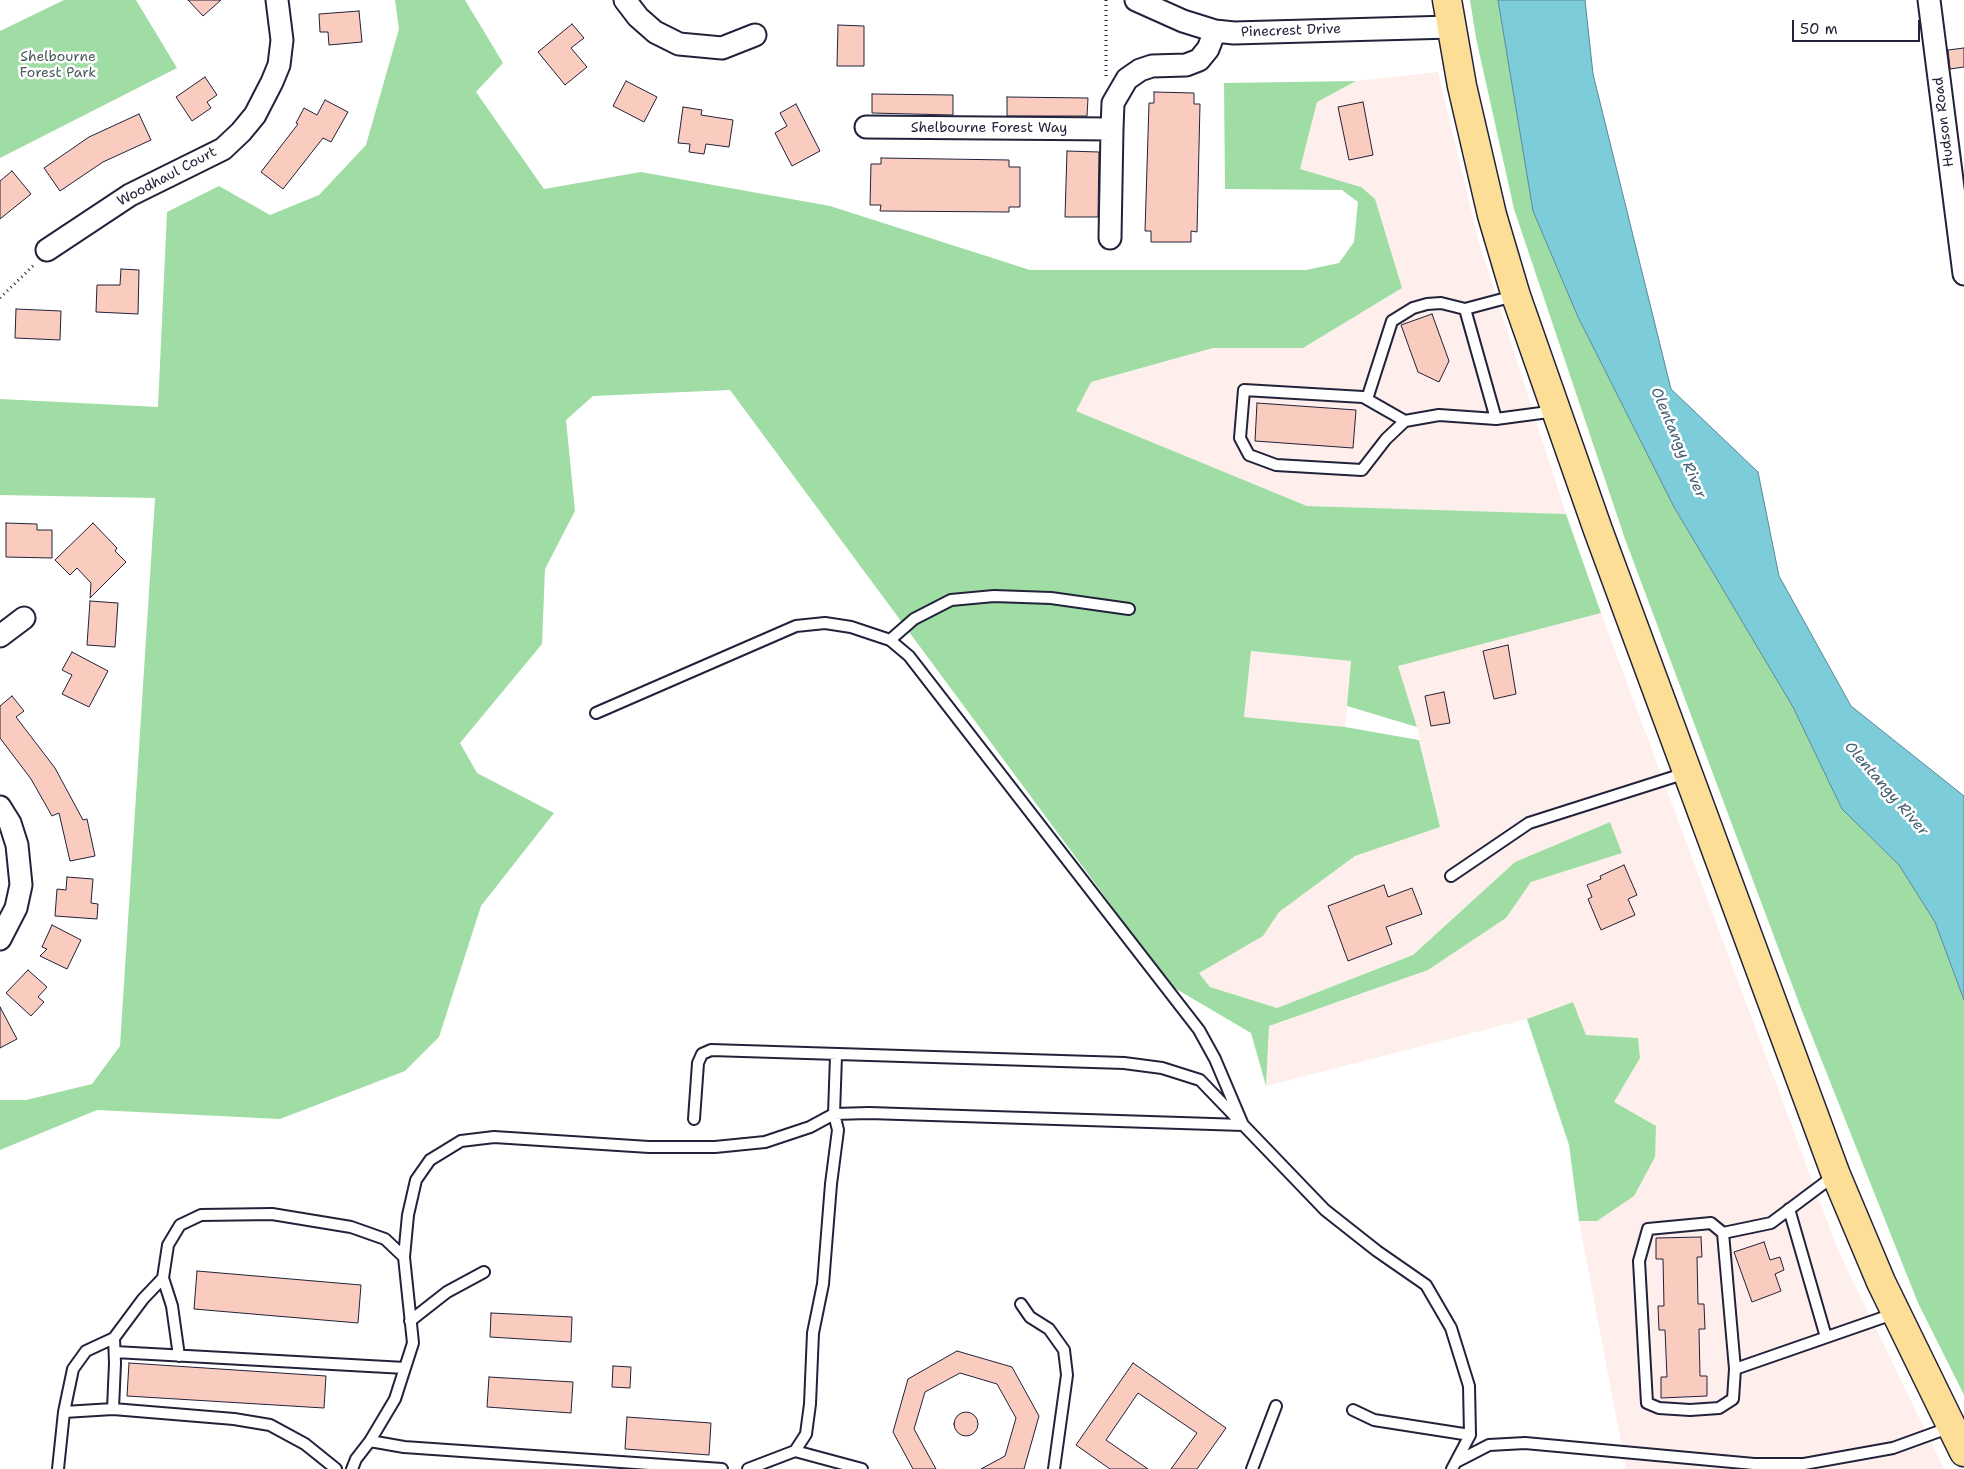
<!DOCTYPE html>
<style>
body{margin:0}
#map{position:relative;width:1964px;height:1469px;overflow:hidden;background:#fff;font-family:"Shantell Sans",sans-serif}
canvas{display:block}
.scale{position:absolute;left:1792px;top:20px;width:128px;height:22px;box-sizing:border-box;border:2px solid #22223b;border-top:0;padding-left:6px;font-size:15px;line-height:18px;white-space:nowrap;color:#22223b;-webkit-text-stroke:4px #fff;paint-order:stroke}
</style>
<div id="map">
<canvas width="1964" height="1469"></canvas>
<div class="scale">50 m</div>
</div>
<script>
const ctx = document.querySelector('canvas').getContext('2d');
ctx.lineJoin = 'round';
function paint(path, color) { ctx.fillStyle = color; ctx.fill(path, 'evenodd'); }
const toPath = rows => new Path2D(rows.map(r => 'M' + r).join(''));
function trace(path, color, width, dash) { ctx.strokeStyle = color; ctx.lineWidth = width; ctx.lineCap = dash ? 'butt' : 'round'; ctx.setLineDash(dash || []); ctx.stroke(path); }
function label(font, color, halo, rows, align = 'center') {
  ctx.font = font + ' "Shantell Sans",sans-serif'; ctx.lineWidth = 5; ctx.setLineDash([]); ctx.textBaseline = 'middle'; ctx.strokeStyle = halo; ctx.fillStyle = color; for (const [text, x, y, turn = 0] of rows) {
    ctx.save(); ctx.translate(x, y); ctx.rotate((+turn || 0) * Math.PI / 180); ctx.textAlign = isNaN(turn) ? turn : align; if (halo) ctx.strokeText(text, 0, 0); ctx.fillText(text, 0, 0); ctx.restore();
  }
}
paint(toPath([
 [1438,72,1479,243,1566,514,1307,506,1075,411,1091,382,1213,348,1303,348,1402,288,1361,187,1300,169,1317,102,1356,81],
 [1601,613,1838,1250,1944,1469,1626,1469,1579,1221,1597,1221,1614,1102,1640,1058,1586,1035,1573,1002,1527,1019,1266,1086,1269,1026,1428,970,1506,918,1531,882,1622,853,1610,822,1515,862,1413,955,1277,1008,1210,987,1199,972,1263,936,1279,912,1355,856,1440,827,1417,727,1398,666],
 [1251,651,1352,661,1345,727,1244,717]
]), '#feefec');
paint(toPath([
 [64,0,136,0,177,68,0,158,0,31],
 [395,0,465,0,503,63,476,92,544,189,641,172,830,206,1030,270,1306,270,1339,263,1354,242,1358,202,1342,190,1225,189,1224,83,1356,81,1317,102,1300,169,1361,187,1375,199,1402,288,1303,348,1213,348,1091,382,1076,411,1307,506,1566,514,1601,613,1398,666,1417,727,1347,706,1351,661,1251,651,1244,717,1345,727,1419,740,1440,827,1355,856,1279,912,1263,936,1199,973,1210,987,1277,1008,1413,955,1515,862,1610,822,1622,853,1531,882,1506,918,1428,970,1269,1026,1266,1086,1251,1033,1171,986,730,390,593,396,566,420,575,511,545,569,542,644,460,743,477,773,554,813,481,906,439,1037,405,1071,280,1119,97,1110,0,1150,0,1100,26,1100,92,1084,120,1046,155,498,0,495,0,399,158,407,167,212,219,186,270,215,319,195,366,145,399,29],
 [1470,0,1498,0,1533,211,1578,317,1674,507,1793,707,1842,809,1899,865,1935,922,1964,1000,1964,1395,1918,1303,1800,1006,1625,539,1514,209,1476,38],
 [1573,1002,1586,1035,1638,1038,1640,1058,1614,1102,1656,1126,1655,1157,1634,1196,1597,1221,1579,1221,1569,1145,1527,1019]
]), '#a0dda4');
const water = toPath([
 [1498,0,1585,0,1593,74,1671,389,1758,472,1779,576,1851,706,1964,796,1964,1000,1935,922,1899,865,1842,809,1793,707,1674,507,1578,317,1533,211,1498,0]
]);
paint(water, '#7dccd9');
trace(water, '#59889a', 1);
const building = toPath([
 [188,0,221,0,203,16,188,0],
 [359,11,362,42,329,45,328,32,320,32,319,14,359,11],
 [572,24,584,38,571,48,587,67,565,85,538,52,572,24],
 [838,25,864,26,864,66,837,66,838,25],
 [1964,48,1964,67,1950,69,1948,50,1964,48],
 [205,77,217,95,207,102,211,108,192,121,176,97,205,77],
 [626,81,657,97,644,122,613,106,626,81],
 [1154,92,1194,93,1194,104,1200,104,1197,232,1191,231,1191,242,1151,242,1151,231,1145,231,1149,103,1154,103,1154,92],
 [872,94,953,95,953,115,872,113,872,94],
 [1007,97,1088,98,1087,116,1007,116,1007,97],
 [325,100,348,112,331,142,323,138,283,189,261,172,298,124,296,123,304,108,317,115,325,100],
 [1363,102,1373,155,1349,160,1338,107,1363,102],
 [796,104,820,151,792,166,775,133,787,126,780,113,796,104],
 [683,107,702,110,701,115,733,120,729,147,706,144,704,154,689,152,690,144,678,143,683,107],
 [139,114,151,140,103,162,60,191,44,168,89,137,139,114],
 [1067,151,1099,152,1098,217,1065,217,1067,151],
 [881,158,1009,160,1009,167,1020,167,1020,207,1009,207,1009,212,880,211,881,205,870,205,871,164,881,164,881,158],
 [12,171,31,194,0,219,0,181,12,171],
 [121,269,139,270,138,314,96,312,97,285,120,285,121,269],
 [16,309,61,311,60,340,15,338,16,309],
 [1432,314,1449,361,1439,382,1418,372,1401,325,1432,314],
 [1257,403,1356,410,1353,448,1255,441,1257,403],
 [6,523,37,524,37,530,52,530,52,558,6,557,6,523],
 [93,523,117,548,115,551,126,562,90,598,91,583,77,568,70,575,55,560,93,523],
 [90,601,118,603,115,647,87,645,90,601],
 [1508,645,1516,694,1494,699,1483,651,1508,645],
 [72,652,108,671,89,707,62,694,72,675,62,670,72,652],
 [1444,692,1450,723,1431,726,1425,696,1444,692],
 [12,696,24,711,16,717,55,768,83,820,87,819,95,856,70,861,59,813,52,816,31,779,0,738,0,706,12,696],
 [1624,865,1637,895,1628,899,1635,915,1601,930,1588,899,1592,897,1587,885,1601,879,1600,876,1624,865],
 [67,877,93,879,91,903,98,904,97,919,55,916,57,889,66,890,67,877],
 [1384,885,1388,897,1412,888,1422,914,1386,927,1392,944,1348,961,1328,906,1384,885],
 [52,925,81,940,67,969,40,956,47,949,42,947,52,925],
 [28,970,47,987,38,997,44,1002,31,1016,6,993,28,970],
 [0,1007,17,1039,0,1048,0,1007],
 [1701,1237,1702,1257,1697,1257,1698,1304,1704,1304,1705,1329,1699,1329,1700,1376,1707,1376,1707,1396,1661,1398,1661,1377,1667,1377,1665,1330,1659,1330,1658,1306,1664,1306,1663,1259,1656,1259,1656,1238,1701,1237],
 [1764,1242,1770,1260,1780,1257,1784,1270,1775,1274,1781,1291,1752,1302,1734,1252,1764,1242],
 [197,1271,361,1285,358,1323,194,1309,197,1271],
 [491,1313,572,1317,571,1342,490,1337,491,1313],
 [957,1351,1012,1367,1039,1416,1024,1469,981,1469,1005,1456,1016,1418,997,1384,960,1373,925,1392,914,1429,936,1469,913,1469,893,1432,908,1379,957,1351],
 [129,1363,326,1376,324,1408,127,1396,129,1363],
 [1133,1363,1226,1428,1197,1469,1171,1469,1197,1433,1138,1393,1106,1440,1148,1469,1110,1469,1076,1445,1133,1363],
 [613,1366,631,1367,630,1388,612,1387,613,1366],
 [489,1377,573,1382,571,1413,487,1407,489,1377],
 '954 1424a12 12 0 1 1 24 0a12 12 0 1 1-24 0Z',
 [627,1417,711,1423,709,1455,625,1449,627,1417]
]);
paint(building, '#facbbf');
trace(building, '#22223b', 1);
const service = toPath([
 [1514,296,1465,309,1496,419,1556,411],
 [1367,399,1392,321,1413,308,1427,304,1441,303,1465,309],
 [1405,421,1363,397,1244,390,1240,438,1249,455,1276,465,1362,470,1386,439,1405,421,1439,415,1496,419],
 [890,640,914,619,951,600,994,596,1051,598,1129,609],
 [1451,876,1529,823,1686,773],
 [694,1119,698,1063,702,1054,711,1050,1124,1063,1162,1068,1200,1080,1325,1210,1377,1251,1426,1285,1451,1328,1469,1386,1470,1435,1452,1469],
 [1835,1175,1771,1223,1723,1233,1735,1369,1896,1313],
 [1789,1209,1826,1337],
 [1723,1233,1711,1223,1648,1229,1639,1261,1647,1403,1659,1408,1690,1410,1719,1408,1733,1399,1735,1369],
 [404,1257,408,1215,416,1180,430,1160,461,1141,494,1137,649,1147,715,1147,765,1142,810,1127,834,1114,869,1113,1243,1125,1215,1059,1199,1030,909,656,890,640,851,627,825,623,796,626,596,713],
 [163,1278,172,1306,179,1356],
 [1021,1304,1030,1317,1049,1329,1064,1350,1067,1375,1054,1469],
 [410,1321,447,1292,484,1272],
 [115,1352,405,1368],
 [113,1409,115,1363,114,1338,143,1299,163,1278,168,1245,180,1225,201,1215,272,1214,351,1227,385,1239,404,1257,413,1343,395,1399,370,1441,356,1459,352,1469],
 [1353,1410,1374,1420,1470,1435],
 [64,1412,113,1409,234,1419,270,1425,305,1444,336,1469],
 [370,1441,404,1447,722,1469],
 [795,1451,862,1469],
 [1456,1462,1489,1445,1525,1443,1754,1464,1804,1464,1893,1448,1951,1427],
 [58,1469,64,1412,73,1369,86,1351,114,1338],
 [748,1469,795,1451,806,1434,810,1404,813,1333,823,1284,831,1184,838,1130,834,1114,836,1056],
 [1252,1469,1276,1406]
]);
const minor = toPath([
 [625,0,638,17,655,32,679,44,722,48,755,35],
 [1136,0,1183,21,1215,31,1234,33,1451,27],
 [1929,0,1964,274],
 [866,127,1112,129,1113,103,1127,79,1140,70,1152,66,1186,65,1199,60,1208,49,1215,31],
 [1110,238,1112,129],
 [47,250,130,195,223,149,241,132,255,115,272,82,279,65,282,40,277,0],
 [0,636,24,618],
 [0,807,10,823,17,845,21,885,16,908,0,939]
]);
const trunk = toPath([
 [1447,0,1462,86,1492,215,1516,296,1598,530,1836,1175,1881,1282,1964,1452]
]);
trace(service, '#22223b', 14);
trace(minor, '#22223b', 25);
trace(trunk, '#22223b', 31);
trace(toPath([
 [1106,0,1106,77],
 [0,298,35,264]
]), '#22223b', 3, [1, 4]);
trace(service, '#fff', 10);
trace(minor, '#fff', 21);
trace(trunk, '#fcde96', 28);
label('14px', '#22223b', '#fff', [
 ["Pinecrest Drive",1291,31,-2],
 ["Hudson Road",1944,122,-97],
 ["Shelbourne Forest Way",989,128],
 ["Woodhaul Court",167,177,-28]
]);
label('14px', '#485a5a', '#fff', [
 ["Shelbourne",58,57],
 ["Forest Park",58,73]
]);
label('italic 15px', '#425e72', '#fff', [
 ["Olentangy River",1678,443,67],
 ["Olentangy River",1886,789,49]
]);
</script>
